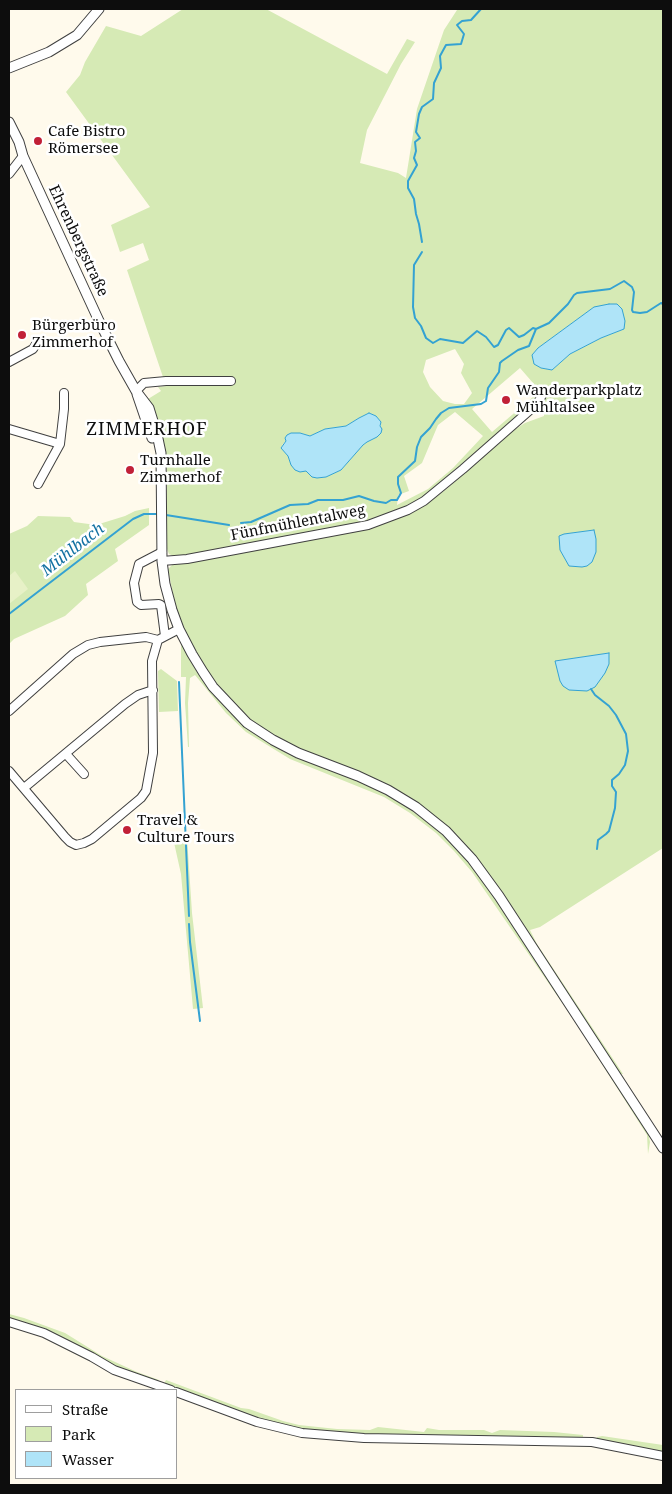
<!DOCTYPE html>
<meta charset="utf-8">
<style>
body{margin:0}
#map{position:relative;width:672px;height:1494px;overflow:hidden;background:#fffaec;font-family:"Noto Serif",serif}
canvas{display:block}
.frame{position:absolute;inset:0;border:10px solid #0d0d0d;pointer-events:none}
.legend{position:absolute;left:15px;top:1389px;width:162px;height:90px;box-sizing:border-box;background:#fff;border:1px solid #9e9e9e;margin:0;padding:6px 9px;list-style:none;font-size:15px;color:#0d0d0d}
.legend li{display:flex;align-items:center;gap:10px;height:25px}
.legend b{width:25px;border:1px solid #9e9e9e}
</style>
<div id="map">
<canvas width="672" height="1494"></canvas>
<div class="frame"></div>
<ul class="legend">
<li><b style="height:6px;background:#fff"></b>Straße</li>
<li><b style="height:14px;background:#d6eab5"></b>Park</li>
<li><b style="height:14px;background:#afe4f8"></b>Wasser</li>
</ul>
</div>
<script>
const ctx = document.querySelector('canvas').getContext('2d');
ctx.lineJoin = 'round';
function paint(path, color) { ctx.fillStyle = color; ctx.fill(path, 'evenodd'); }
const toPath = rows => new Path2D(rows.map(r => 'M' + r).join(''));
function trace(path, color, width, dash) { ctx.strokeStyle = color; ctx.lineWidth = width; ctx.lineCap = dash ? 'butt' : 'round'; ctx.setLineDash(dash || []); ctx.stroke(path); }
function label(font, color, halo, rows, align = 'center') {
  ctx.font = font + ' "Noto Serif",serif'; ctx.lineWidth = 5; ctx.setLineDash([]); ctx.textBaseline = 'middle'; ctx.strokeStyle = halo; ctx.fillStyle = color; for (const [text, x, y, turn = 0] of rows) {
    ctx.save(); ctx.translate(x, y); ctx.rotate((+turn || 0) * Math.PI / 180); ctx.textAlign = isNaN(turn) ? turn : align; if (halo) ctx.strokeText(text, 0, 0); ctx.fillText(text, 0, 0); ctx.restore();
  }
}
paint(toPath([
 [183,9,266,9,387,74,407,39,415,42,401,64,367,130,360,163,398,173,406,178,417,109,444,30,457,10,663,9,663,848,540,927,530,930,537,944,623,1074,619,1074,487,872,429,813,297,749,271,735,247,717,223,694,205,670,191,646,177,614,168,569,173,564,373,527,405,515,428,503,449,487,478,459,511,432,525,423,544,416,544,405,541,399,439,486,413,503,396,511,365,522,176,557,169,554,167,549,167,472,160,427,155,412,148,399,161,391,158,387,166,386,127,270,149,260,143,243,120,252,111,225,150,207,66,92,80,75,85,62,106,26,141,36],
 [594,307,624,329,601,338,570,354,552,370,541,368,532,355,538,348],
 [455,349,464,364,461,373,472,393,464,404,455,404,443,401,430,387,423,372,426,360],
 [520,368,540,391,492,432,472,409],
 [455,412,483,436,453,468,428,489,397,505,398,495,409,491,404,476,422,463,438,425],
 [369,413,376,416,381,422,381,433,377,437,367,442,361,447,341,470,326,477,317,478,306,471,295,470,291,465,288,456,281,448,283,444,286,441,285,438,287,435,291,433,300,433,310,436,325,429,346,426,359,418],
 [594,530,587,566,577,567,560,536,565,534],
 [609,653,560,681,556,661],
 [149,508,149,525,115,549,118,561,86,584,88,595,65,616,14,639,9,644,9,534,27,526,38,516,70,517,74,522,96,525,125,516,135,511],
 [181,644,197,672,214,694,239,720,265,739,293,755,357,780,405,804,433,825,453,843,475,869,504,911,648,1132,650,1142,648,1154,647,1135,576,1023,472,872,454,851,436,833,410,813,384,797,290,759,246,732,226,713,195,675,190,678,188,703,189,747,188,747,185,703,186,677,181,677],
 [161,669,177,681,178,711,159,712,158,671],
 [187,837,192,913,203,1008,193,1009,181,874,173,838],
 [9,1314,24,1318,65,1333,102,1356,137,1372,159,1380,157,1382,115,1367,9,1320],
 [166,1380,241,1408,249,1409,283,1421,299,1425,337,1429,370,1430,378,1427,424,1432,427,1428,439,1430,484,1430,492,1433,500,1430,554,1432,583,1435,583,1440,370,1435,301,1431,263,1421,167,1387,164,1384],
 [602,1436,663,1445,663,1454,596,1439,597,1437]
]), '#d6eab5');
paint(toPath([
 [15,571,28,589,9,604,9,576]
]), '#e7f1c7');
const water = toPath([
 [609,304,617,304,622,309,625,321,624,329,601,338,570,354,552,370,541,368,534,364,532,355,538,348,594,307,609,304],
 [369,413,376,416,381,422,380,426,382,429,381,433,377,437,367,442,363,445,341,470,326,477,317,478,312,477,306,471,300,472,295,470,291,465,288,456,281,448,286,441,285,438,287,435,291,433,300,433,310,436,325,429,346,426,359,418,369,413],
 [594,530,596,539,596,552,592,562,587,566,582,567,569,566,560,550,559,536,564,534,594,530],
 [609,653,609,664,605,673,595,687,587,691,569,690,563,686,560,681,555,661,609,653]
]);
paint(water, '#afe4f8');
trace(water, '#34a2d2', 1);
trace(toPath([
 [422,242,419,224,416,214,414,199,408,188,408,181,417,165,414,158,416,151,415,142,420,138,416,132,419,114,422,107,433,99,434,83,441,68,440,56,446,45,461,44,464,34,457,25,462,21,471,20,481,9],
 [422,252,414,265,413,307,415,318,421,326,426,338,433,343,440,339,463,343,477,331,486,337,494,347,498,345,506,330,509,328,519,337,524,335,533,328,536,329],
 [166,515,229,525],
 [241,523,251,522,290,505,308,504,318,500,343,500,359,496,374,501,386,503,391,500,397,500,401,493,398,484,398,477,415,461,417,447,421,437,430,428,436,419,441,413,449,408,481,404,486,401,488,388,499,372,500,363,502,361,518,350,529,346,536,329,549,323,568,304,574,295,577,293,610,289,624,281,632,287,634,292,632,310,633,312,640,313,647,312,661,303,663,304],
 [9,614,133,519,144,514,156,514],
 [179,682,189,916],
 [591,689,595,695,609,706,616,715,626,734,628,751,625,765,619,774,612,780,612,786,616,792,615,808,609,831,606,834,598,840,597,849],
 [189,924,190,942,200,1021]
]), '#34a2d2', 2);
const minor = toPath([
 [9,174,23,156],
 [9,362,33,349,36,344],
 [136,391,144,383,166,381,231,381],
 [9,429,60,444],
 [38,484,60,444,64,409,64,393],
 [162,552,139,564,134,583,137,602,141,605,159,604,161,605,165,636],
 [162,561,187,559,368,525,408,510,424,501,463,469,538,403,543,393],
 [9,711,73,654,88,645,100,642,146,637,158,640,179,629],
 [66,754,84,774],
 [9,771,65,837,70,842,76,845,84,843,92,839,141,798,146,791,153,753,152,661,158,640],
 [24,788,125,704,138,695,153,690],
 [9,1322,44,1333,92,1357,114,1370,171,1390],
 [176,1392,257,1422,302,1433,364,1438,592,1442,663,1456]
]);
const tertiary = toPath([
 [9,68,49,52,77,35,99,9],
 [9,122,19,142,23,156,99,321,119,361,136,391,149,408,157,434,161,453,162,561,165,584,172,610,179,629,192,654,203,672,213,687,247,723,273,740,298,753,358,776,388,790,416,807,446,831,472,859,499,896,663,1148],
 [137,394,152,438]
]);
trace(minor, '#404040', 10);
trace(tertiary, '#404040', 11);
trace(minor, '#fff', 8);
trace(tertiary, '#fff', 9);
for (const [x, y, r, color] of [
 [38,141,5,"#c12037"],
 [22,335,5,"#c12037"],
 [506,400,5,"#c12037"],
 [130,470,5,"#c12037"],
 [127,830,5,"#c12037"]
]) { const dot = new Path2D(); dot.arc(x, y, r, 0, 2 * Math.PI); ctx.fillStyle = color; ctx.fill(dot); trace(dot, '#fff', 2); }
label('15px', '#0d0d0d', '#fff', [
 ["Cafe Bistro",48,132],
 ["Römersee",48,149],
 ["Bürgerbüro",32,326],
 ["Zimmerhof",32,343],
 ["Wanderparkplatz",516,391],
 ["Mühltalsee",516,408],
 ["Turnhalle",140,461],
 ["Zimmerhof",140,478],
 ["Travel &",137,821],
 ["Culture Tours",137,838]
], 'left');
label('15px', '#0d0d0d', '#fff', [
 ["Ehrenbergstraße",78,241,65],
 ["Fünfmühlentalweg",298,523,-11]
]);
label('italic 16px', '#1271a2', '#fff', [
 ["Mühlbach",73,550,-38]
]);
ctx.letterSpacing = '1px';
label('18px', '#0d0d0d', '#fff', [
 ["ZIMMERHOF",147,430]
]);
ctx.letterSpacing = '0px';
</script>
